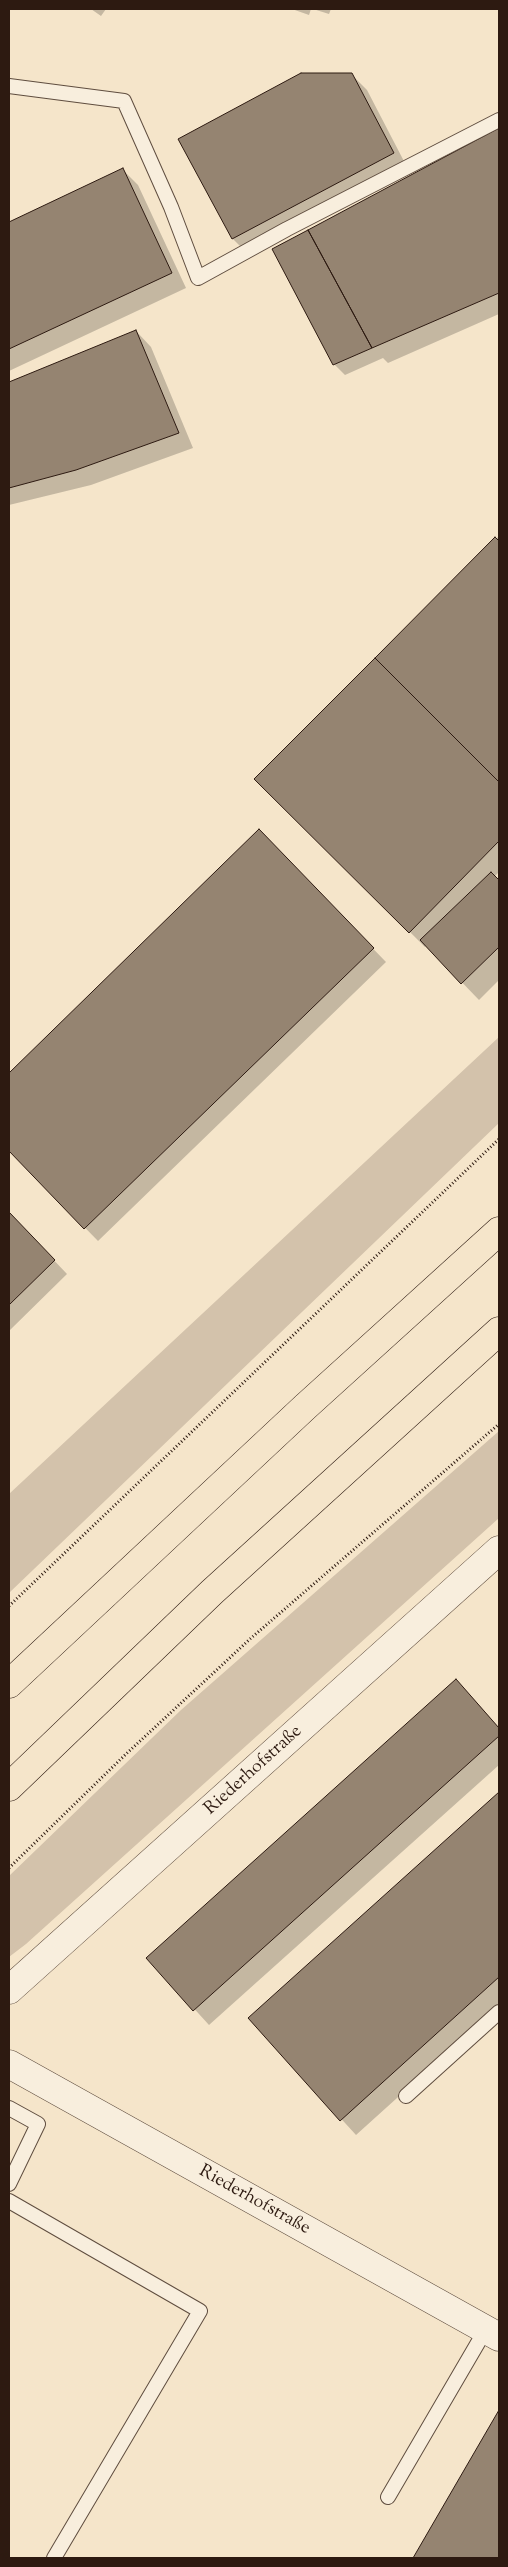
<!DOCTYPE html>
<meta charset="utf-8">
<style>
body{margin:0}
#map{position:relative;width:508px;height:2567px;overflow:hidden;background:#f5e5ca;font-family:"Sorts Mill Goudy",serif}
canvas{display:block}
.frame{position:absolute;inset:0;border:10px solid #2d1a11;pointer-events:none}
</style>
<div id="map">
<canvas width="508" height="2567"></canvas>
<div class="frame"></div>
</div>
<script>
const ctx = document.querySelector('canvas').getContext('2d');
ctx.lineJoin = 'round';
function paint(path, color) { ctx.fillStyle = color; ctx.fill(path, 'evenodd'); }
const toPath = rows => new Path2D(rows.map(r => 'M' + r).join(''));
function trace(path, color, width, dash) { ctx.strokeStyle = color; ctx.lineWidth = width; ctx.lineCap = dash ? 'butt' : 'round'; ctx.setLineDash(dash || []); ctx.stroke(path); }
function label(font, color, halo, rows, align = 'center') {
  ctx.font = font + ' "Sorts Mill Goudy",serif'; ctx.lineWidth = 5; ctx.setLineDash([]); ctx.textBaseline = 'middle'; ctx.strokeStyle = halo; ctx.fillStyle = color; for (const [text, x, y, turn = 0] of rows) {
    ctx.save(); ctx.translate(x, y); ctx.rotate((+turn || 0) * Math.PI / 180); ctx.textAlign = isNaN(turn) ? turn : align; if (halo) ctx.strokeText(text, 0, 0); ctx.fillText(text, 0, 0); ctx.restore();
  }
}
paint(toPath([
 [499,1037,499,1123,9,1593,9,1494],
 [499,1431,499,1518,26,1944,9,1957,9,1876,181,1710]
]), '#d3c2ab');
paint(toPath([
 [91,9,106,9,101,16],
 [292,9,311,9,309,15],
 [313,9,331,9,329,14],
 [351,74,367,90,408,169,248,254,233,239,180,139],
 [499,129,499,314,388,363,383,358,345,375,334,364,273,250],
 [123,170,138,185,186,288,9,371,9,223],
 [136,331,151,347,193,448,91,485,9,505,9,383],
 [499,536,499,872,494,877,499,882,499,980,479,1000,426,945,425,947,256,779],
 [259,831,386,962,98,1241,9,1150,9,1076],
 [9,1213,67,1274,9,1331],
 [471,1696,499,1728,499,1765,209,2025,148,1958],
 [499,1794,499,2006,356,2135,250,2019],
 [499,2413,499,2558,414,2558]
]), '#0003');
const building = toPath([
 [301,73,352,73,394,153,232,239,178,139,301,73],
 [499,128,499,293,372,348,308,230,499,128],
 [123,168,172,273,9,349,9,222,123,168],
 [308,230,372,348,333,365,272,249,308,230],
 [136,330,179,433,76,470,9,488,9,382,136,330],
 [495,537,499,541,499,782,375,658,495,537],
 [375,658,499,782,499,841,409,933,254,779,375,658],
 [259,829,374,948,84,1229,9,1151,9,1073,259,829],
 [491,872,499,880,499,947,461,984,420,940,491,872],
 [9,1212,55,1260,9,1305,9,1212],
 [456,1679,499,1728,499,1736,193,2011,146,1958,456,1679],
 [499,1792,499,1977,340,2121,248,2018,499,1792],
 [499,2410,499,2558,413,2558,499,2410]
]);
paint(building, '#958471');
trace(building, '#2d1a11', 1);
const service = toPath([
 [9,86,124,101,171,207,198,278,287,229,499,120],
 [406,2096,499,2012],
 [9,2108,38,2124,9,2184],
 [9,2201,200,2311,54,2558],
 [388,2497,486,2329]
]);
const minor = toPath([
 [9,1990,499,1550],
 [9,2064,499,2337]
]);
const motorway = toPath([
 [9,1684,305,1407,499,1231],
 [9,1787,212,1592,499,1331]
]);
trace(service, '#5f4d3f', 16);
trace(minor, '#5f4d3f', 29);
trace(motorway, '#2d1a11', 29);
trace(toPath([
 [9,1606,499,1139],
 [9,1868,125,1755,250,1639,499,1424]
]), '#2d1a11', 3, [1, 2.5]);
trace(service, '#f8eedd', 14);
trace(minor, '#f8eedd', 28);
trace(motorway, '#f5e5ca', 28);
label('18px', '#2d1a11', '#f8eedd', [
 ["Riederhofstraße",254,1771,-42],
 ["Riederhofstraße",254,2201,29]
]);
</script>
